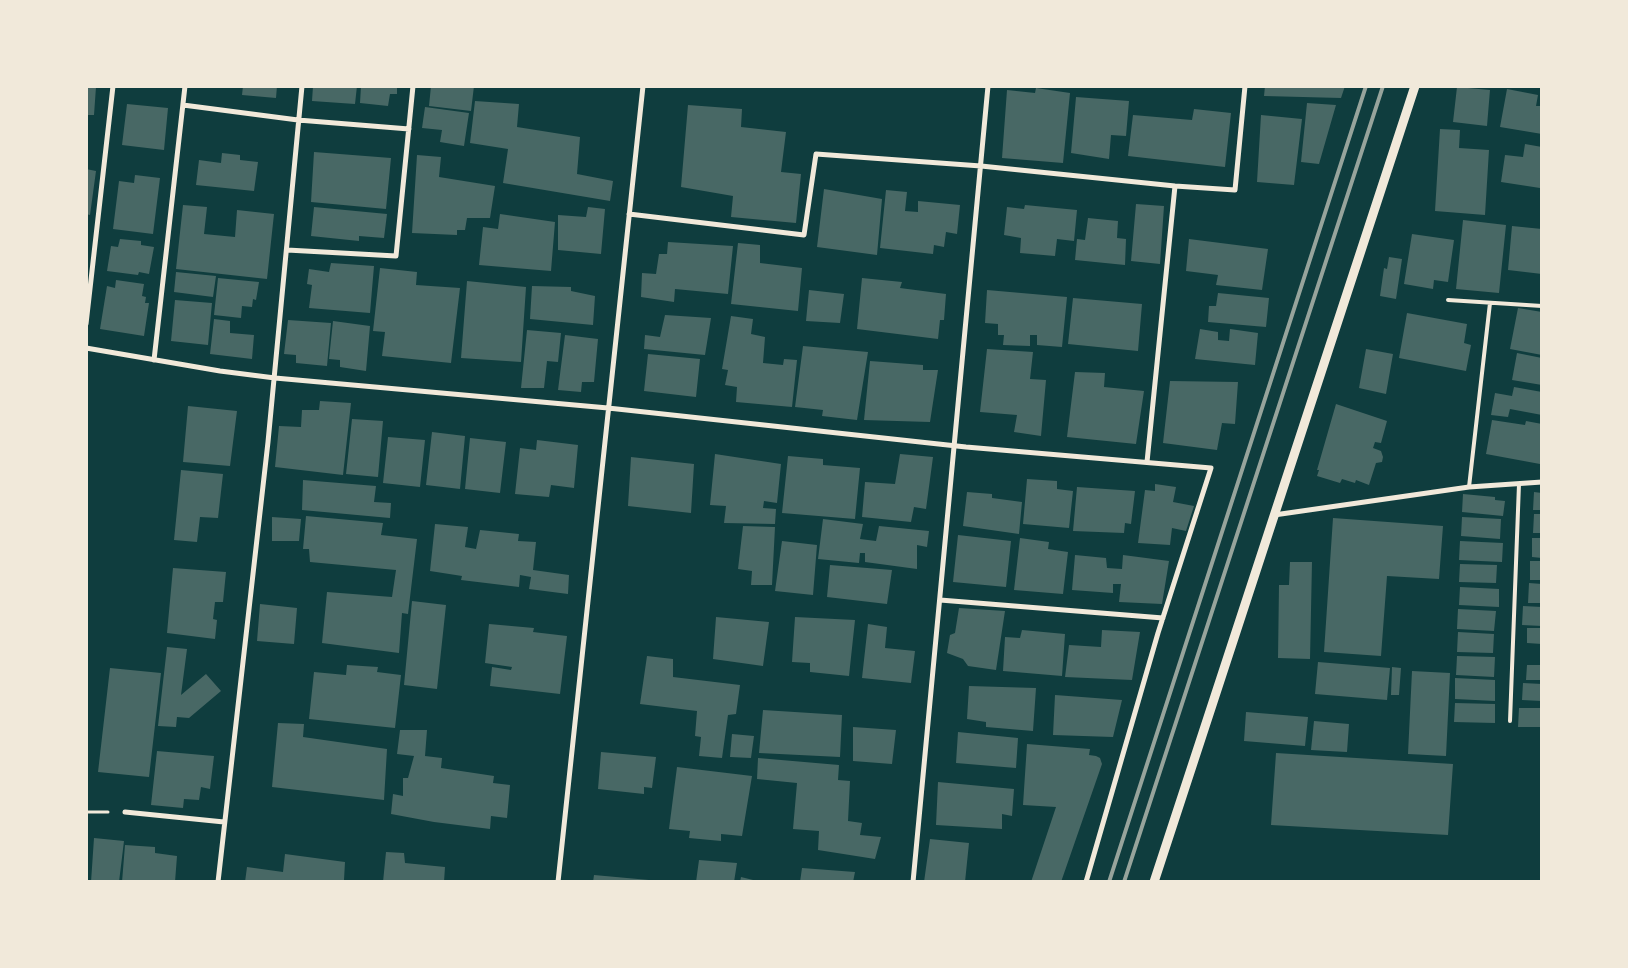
<!DOCTYPE html>
<style>
body{margin:0}
#map{position:relative;width:1628px;height:968px;overflow:hidden;background:#0f3d3e;font-family:Barlow,sans-serif}
canvas{display:block}
.frame{position:absolute;inset:0;border:88px solid #f1e9da;pointer-events:none}
</style>
<div id="map">
<canvas width="1628" height="968"></canvas>
<div class="frame"></div>
</div>
<script>
const ctx = document.querySelector('canvas').getContext('2d');
ctx.lineJoin = 'round';
function paint(path, color) { ctx.fillStyle = color; ctx.fill(path, 'evenodd'); }
const toPath = rows => new Path2D(rows.map(r => 'M' + r).join(''));
function trace(path, color, width, dash) { ctx.strokeStyle = color; ctx.lineWidth = width; ctx.lineCap = dash ? 'butt' : 'round'; ctx.setLineDash(dash || []); ctx.stroke(path); }
paint(toPath([
 [86,86,96,87,94,115,86,115],
 [243,86,277,86,276,98,242,95],
 [313,86,357,86,355,104,312,101],
 [361,86,368,88,369,86,397,86,397,94,390,94,388,106,360,103],
 [431,86,474,86,471,111,429,106],
 [1265,86,1345,86,1341,98,1264,96],
 [1457,87,1490,90,1487,126,1453,122],
 [1036,88,1070,93,1063,163,1002,158,1007,90,1035,93],
 [1507,89,1538,95,1536,106,1542,106,1542,134,1500,127],
 [1076,97,1129,101,1126,136,1111,135,1109,159,1071,153],
 [475,101,519,104,517,127,580,137,577,174,613,181,610,201,503,183,508,149,470,143],
 [1307,103,1336,105,1319,164,1301,162],
 [127,104,168,108,164,150,122,145],
 [688,105,742,109,741,127,786,132,781,172,801,174,796,223,731,217,733,196,681,187],
 [425,107,469,113,464,146,440,142,442,130,422,128],
 [1194,109,1231,113,1225,167,1128,156,1133,115,1192,120],
 [1261,115,1302,119,1294,185,1257,182],
 [1440,129,1460,130,1459,148,1489,150,1485,215,1435,211],
 [1525,144,1542,147,1542,178,1540,188,1501,182,1505,155,1523,157],
 [314,152,391,158,386,209,311,202],
 [222,153,240,155,240,160,258,162,254,191,196,185,199,160,221,163],
 [417,155,441,157,439,177,495,186,490,218,467,218,465,230,457,230,457,235,412,233],
 [86,169,96,171,90,215,86,214],
 [135,175,160,178,153,234,113,229,119,181,134,183],
 [824,189,882,199,877,255,817,247],
 [886,190,907,192,905,211,918,212,918,201,960,205,957,234,946,232,944,247,934,245,933,254,880,248],
 [1136,204,1164,206,1160,264,1131,261],
 [183,205,207,207,204,234,235,237,237,210,274,214,267,279,176,269],
 [1025,205,1077,210,1074,241,1057,239,1055,256,1020,253,1021,238,1004,235,1007,207,1024,209],
 [314,207,387,214,384,238,359,236,359,241,311,236],
 [588,207,605,209,601,254,558,250,558,215,586,217],
 [500,214,555,222,551,271,479,265,483,227,498,229],
 [1088,218,1118,221,1117,238,1126,239,1125,265,1075,260,1077,239,1085,240],
 [1463,220,1506,225,1499,293,1456,289],
 [1512,226,1542,229,1542,274,1508,270],
 [1412,234,1454,240,1448,282,1434,280,1433,289,1404,284],
 [120,239,141,241,141,245,154,247,149,274,139,272,138,275,107,271,111,246,118,247],
 [1189,239,1268,249,1262,290,1216,285,1218,275,1186,271],
 [668,242,733,246,728,294,675,289,674,302,641,297,642,273,656,274,659,254,667,254],
 [738,243,760,245,760,263,802,268,798,311,731,304],
 [1389,257,1402,259,1396,299,1380,296,1384,268,1387,269],
 [331,263,374,266,370,313,309,308,312,285,307,284,309,269,329,272],
 [380,268,417,272,416,285,460,288,451,363,382,356,385,332,373,331],
 [176,272,216,276,213,297,174,292],
 [218,278,259,282,256,300,253,299,252,307,242,306,241,318,214,315],
 [862,278,902,282,900,288,946,294,944,320,940,320,938,339,857,329],
 [116,280,144,284,142,296,146,297,145,303,149,303,144,336,100,329,107,286,115,288],
 [467,281,526,287,521,362,461,358],
 [532,286,571,287,571,291,595,296,593,325,530,319],
 [809,290,844,294,840,323,806,321],
 [987,290,1067,297,1062,347,1037,345,1037,335,1030,335,1030,346,1003,345,1004,335,998,335,998,324,985,323],
 [1218,293,1269,298,1266,327,1208,322,1209,306,1216,306],
 [1073,298,1142,304,1138,351,1068,344],
 [175,300,212,303,208,345,171,341],
 [1518,308,1542,312,1542,355,1510,349],
 [1407,313,1467,324,1464,343,1471,345,1466,371,1399,358],
 [665,315,711,318,705,355,644,349,645,335,660,337],
 [731,316,753,319,751,334,765,337,763,363,783,365,784,359,797,360,792,407,736,402,737,387,725,385,728,370,722,369],
 [214,319,230,321,230,333,254,335,252,359,210,354],
 [288,320,331,323,327,366,296,363,296,355,284,354],
 [333,321,370,326,366,371,340,367,340,360,329,359],
 [1200,329,1218,332,1218,340,1229,341,1230,329,1258,333,1255,365,1195,359],
 [527,330,561,333,558,362,547,361,544,388,521,388],
 [565,335,598,339,594,382,582,382,581,392,558,390],
 [803,346,868,352,857,420,822,416,823,410,795,407],
 [987,349,1033,352,1030,379,1046,380,1041,436,1014,432,1017,415,980,412],
 [1366,349,1393,354,1386,394,1359,388],
 [1517,353,1542,358,1542,385,1512,380],
 [648,354,700,359,696,397,644,391],
 [870,361,923,365,923,370,938,370,930,422,864,420],
 [1075,372,1105,373,1104,387,1144,391,1136,444,1067,437],
 [1170,381,1238,382,1235,424,1222,423,1217,450,1163,443],
 [1514,387,1542,392,1542,415,1510,409,1508,417,1491,415,1495,393,1512,396],
 [320,401,351,403,343,475,275,467,279,426,301,427,302,410,319,410],
 [1336,404,1387,421,1381,443,1375,442,1373,448,1381,451,1383,457,1382,462,1376,463,1369,485,1356,480,1355,483,1342,479,1340,483,1317,476,1319,470,1317,470],
 [188,406,237,411,230,466,183,462],
 [352,419,383,421,378,477,346,474],
 [1492,420,1525,425,1526,421,1542,424,1542,455,1540,464,1486,454],
 [432,432,465,436,460,489,426,485],
 [388,437,425,440,420,487,383,483],
 [470,438,506,442,500,493,465,489],
 [537,440,578,445,574,488,551,485,549,497,515,494,520,448,536,450],
 [715,454,781,464,777,503,764,501,763,508,776,509,775,524,724,523,726,506,710,505],
 [900,454,933,457,926,509,914,507,911,522,862,517,865,482,895,484],
 [788,456,823,459,823,465,860,468,855,519,782,513],
 [631,457,694,464,691,513,628,506],
 [181,470,223,474,218,518,200,517,197,542,174,540],
 [1027,479,1057,481,1057,489,1073,491,1069,528,1023,524],
 [303,480,376,486,374,502,391,503,390,518,302,510],
 [1155,484,1176,487,1173,502,1194,506,1186,531,1172,528,1170,545,1138,543,1145,490,1155,491],
 [1077,487,1135,491,1131,524,1125,523,1124,533,1073,531],
 [967,492,992,494,992,498,1022,502,1019,534,963,526],
 [1534,492,1542,493,1542,510,1533,510],
 [1463,494,1495,497,1495,500,1505,501,1503,516,1462,512],
 [1534,514,1542,514,1542,533,1533,533],
 [306,516,383,523,381,535,417,539,408,614,402,613,399,653,322,643,327,592,392,597,396,570,310,562,309,549,303,549],
 [272,517,301,519,299,541,272,541],
 [1462,517,1501,519,1500,539,1461,536],
 [1333,518,1443,526,1439,579,1387,576,1381,656,1324,652],
 [823,519,863,524,860,539,876,541,879,526,929,531,927,547,917,545,917,569,865,562,865,553,860,553,859,563,818,559],
 [435,524,468,527,465,547,476,549,480,530,519,534,518,541,536,542,533,570,569,575,568,594,529,589,531,577,520,575,519,587,461,580,462,576,430,571],
 [743,526,775,527,772,585,751,585,752,571,738,569],
 [958,535,1011,541,1006,587,953,582],
 [1020,538,1049,542,1048,549,1068,552,1063,594,1014,590],
 [1532,538,1542,538,1542,558,1532,557],
 [782,541,817,545,813,595,775,591],
 [1460,541,1503,543,1502,562,1459,560],
 [1075,555,1106,558,1107,568,1122,569,1123,555,1169,561,1162,604,1119,602,1121,584,1113,584,1113,593,1072,590],
 [1530,561,1542,561,1542,580,1530,580],
 [1290,562,1312,562,1310,659,1278,658,1279,585,1289,585],
 [1460,564,1497,565,1496,583,1459,582],
 [830,565,892,570,887,604,827,597],
 [173,568,226,572,223,602,215,602,213,619,217,620,215,639,167,633],
 [1529,583,1542,584,1542,603,1528,603],
 [1460,587,1499,589,1499,607,1459,605],
 [412,601,446,605,437,689,404,685],
 [260,604,297,608,294,644,257,641],
 [1523,606,1542,607,1542,626,1522,625],
 [959,608,1005,611,996,670,968,666,963,659,947,653,950,635,955,633],
 [1458,609,1496,611,1494,631,1457,629],
 [716,617,769,622,763,666,713,659],
 [795,617,855,620,849,676,810,672,810,663,792,662],
 [489,624,534,628,533,632,567,636,560,694,490,686,492,667,511,670,512,667,485,663],
 [868,624,887,627,885,648,915,651,911,683,862,678],
 [1527,628,1542,628,1542,644,1527,643],
 [1022,630,1065,634,1062,676,1003,671,1005,637,1020,638],
 [1102,630,1140,632,1132,680,1065,677,1069,645,1101,647],
 [1458,632,1494,634,1493,653,1457,652],
 [167,647,187,649,181,695,206,674,221,691,189,718,177,717,176,727,158,726],
 [647,656,673,659,673,677,740,685,736,714,728,715,722,758,699,756,701,737,695,736,697,711,640,704],
 [1457,656,1495,657,1494,677,1456,675],
 [1318,662,1390,668,1387,700,1315,694],
 [347,665,378,667,377,672,401,675,395,728,309,719,314,672,346,675],
 [1527,665,1542,665,1542,680,1526,680],
 [1392,667,1401,668,1399,695,1391,695],
 [110,668,161,673,149,777,98,772],
 [1412,671,1450,673,1446,756,1408,754],
 [1455,678,1495,680,1495,701,1455,699],
 [1523,683,1542,684,1542,701,1522,700],
 [969,686,1036,688,1033,731,986,727,986,722,967,719],
 [1055,695,1122,700,1113,737,1053,735],
 [1455,703,1495,704,1495,723,1454,722],
 [1519,708,1542,708,1542,727,1518,727],
 [763,710,842,715,840,757,759,753],
 [1246,712,1308,717,1305,746,1244,741],
 [1314,721,1349,724,1347,752,1311,750],
 [278,723,304,724,303,737,387,749,384,800,272,787],
 [853,727,896,730,892,764,853,761],
 [400,730,427,730,425,756,442,758,441,768,494,776,493,783,510,785,507,818,491,816,490,829,434,822,391,814,393,794,403,796,403,778,408,778,414,756,397,754],
 [958,732,1018,738,1016,768,956,763],
 [732,734,754,736,751,758,730,757],
 [1027,744,1090,749,1089,755,1096,756,1100,758,1102,764,1061,882,1031,882,1056,807,1023,805],
 [157,751,214,756,210,789,201,787,199,800,184,799,183,808,151,805],
 [601,752,656,757,652,788,644,787,644,794,598,789],
 [1276,753,1453,764,1448,835,1271,825],
 [758,758,839,765,838,780,850,781,848,821,862,823,860,835,881,837,875,859,818,850,819,831,793,829,797,783,757,779],
 [677,767,752,776,742,836,721,834,721,841,689,838,690,831,669,829],
 [938,782,1014,789,1012,816,1002,814,1002,829,936,825],
 [94,838,124,841,119,882,91,882],
 [930,839,969,843,965,882,924,882],
 [125,845,155,847,155,853,177,856,175,882,122,882],
 [386,852,404,853,405,863,445,867,444,882,383,882],
 [285,854,345,862,344,880,348,880,348,882,245,882,247,867,283,872],
 [699,860,737,863,734,882,696,882],
 [802,868,855,872,853,882,800,882],
 [594,875,649,880,649,882,593,882],
 [741,877,757,881,757,882,740,882]
]), '#486865');
trace(toPath([
 [86,812,108,812]
]), '#f1e9da', 3);
trace(toPath([
 [1448,300,1542,306],
 [1469,487,1490,303],
 [1510,721,1519,484]
]), '#f1e9da', 4);
trace(toPath([
 [183,105,298,120,409,129],
 [629,214,804,235,816,154,981,166,1175,186,1235,190,1245,86],
 [287,250,396,256,413,86],
 [86,324,113,86],
 [86,348,220,371,275,378,608,408,966,447,1211,468,1158,633,1086,882],
 [154,360,185,86],
 [1147,462,1175,186],
 [1274,515,1469,487,1542,482],
 [940,600,1163,618],
 [125,812,224,822],
 [218,882,268,442,302,86],
 [558,882,643,86],
 [913,882,988,86]
]), '#f1e9da', 5);
trace(toPath([
 [1154,882,1415,86]
]), '#f1e9da', 9);
trace(toPath([
 [1109,882,1366,86],
 [1124,882,1383,86]
]), '#97a49c', 4);
</script>
